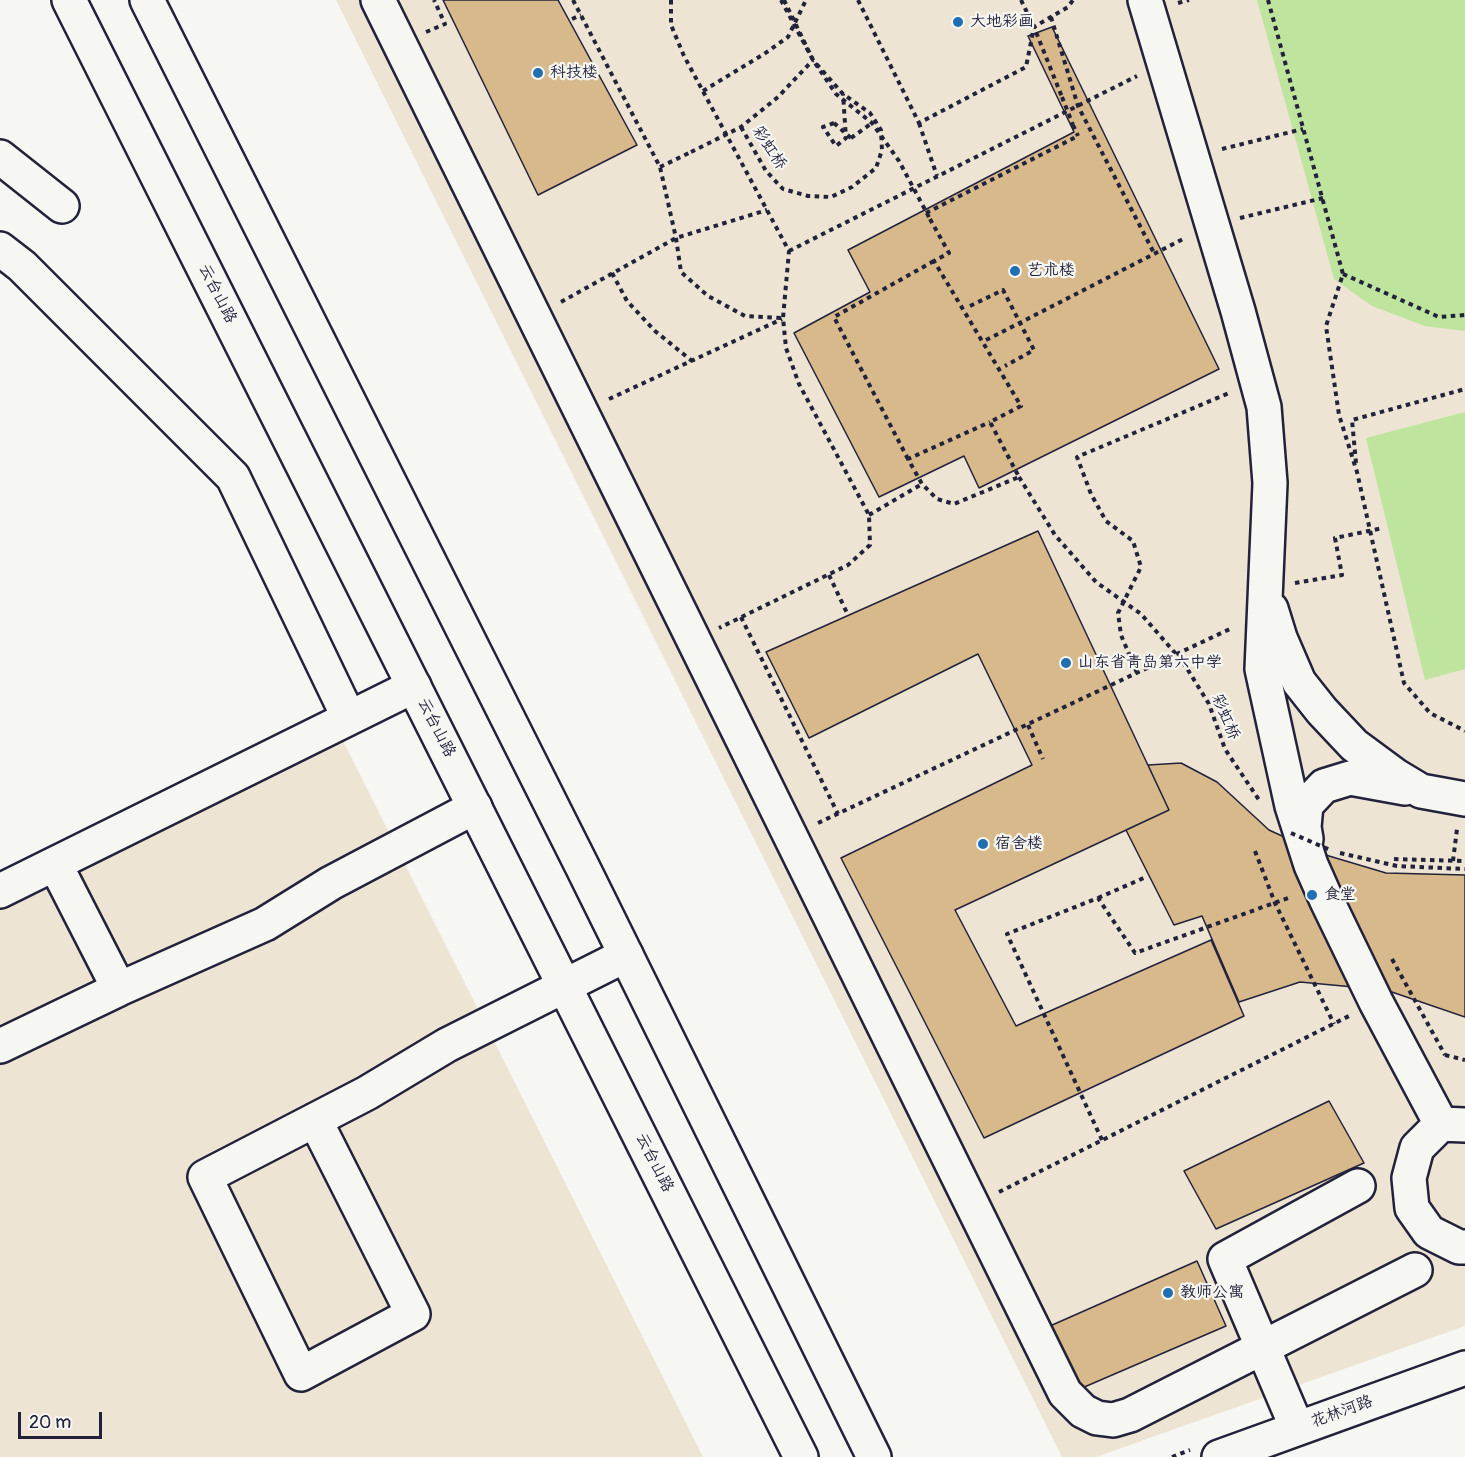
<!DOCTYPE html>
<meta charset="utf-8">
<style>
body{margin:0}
#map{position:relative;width:1465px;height:1457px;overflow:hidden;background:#f6f6f2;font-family:Pangolin,sans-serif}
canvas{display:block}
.scale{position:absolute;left:18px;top:1412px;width:84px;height:27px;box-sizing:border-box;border:3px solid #22223b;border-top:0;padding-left:8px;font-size:18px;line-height:21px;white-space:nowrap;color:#22223b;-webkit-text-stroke:4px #f6f6f2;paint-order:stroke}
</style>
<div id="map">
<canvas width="1465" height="1457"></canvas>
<div class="scale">20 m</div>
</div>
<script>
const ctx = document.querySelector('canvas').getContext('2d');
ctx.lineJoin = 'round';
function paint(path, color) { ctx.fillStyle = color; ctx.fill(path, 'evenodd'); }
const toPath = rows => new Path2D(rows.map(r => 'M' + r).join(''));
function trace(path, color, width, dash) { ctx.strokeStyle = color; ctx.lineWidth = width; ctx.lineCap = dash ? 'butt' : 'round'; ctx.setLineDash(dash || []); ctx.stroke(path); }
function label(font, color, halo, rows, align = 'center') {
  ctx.font = font + ' Pangolin,"LXGW WenKai TC",sans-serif'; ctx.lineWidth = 4.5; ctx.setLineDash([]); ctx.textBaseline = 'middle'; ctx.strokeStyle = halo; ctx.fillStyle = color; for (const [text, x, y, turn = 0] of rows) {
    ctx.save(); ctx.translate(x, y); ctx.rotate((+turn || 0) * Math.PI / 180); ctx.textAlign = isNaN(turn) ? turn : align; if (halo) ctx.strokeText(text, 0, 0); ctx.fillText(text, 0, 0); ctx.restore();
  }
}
paint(toPath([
 [336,0,1465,0,1465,1326,1096,1457,1062,1457],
 [328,711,703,1457,0,1457,0,875]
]), '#ede4d3');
paint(toPath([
 [1257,0,1465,0,1465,331,1425,326,1372,306,1334,279],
 [1465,412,1465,669,1425,680,1366,438]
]), '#bee49e');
const building = toPath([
 [443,0,558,0,637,145,538,195,443,0],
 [1052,27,1219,369,979,488,964,456,879,497,794,333,870,292,848,250,1074,132,1028,36,1052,27],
 [1038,531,1169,810,955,910,1016,1026,1211,940,1244,1016,984,1138,841,858,1032,765,978,654,809,738,766,652,1038,531],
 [1181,763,1217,782,1269,830,1319,853,1386,873,1465,875,1465,1017,1386,990,1300,982,1239,1002,1202,916,1174,925,1126,830,1169,810,1148,765,1181,763],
 [1329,1101,1364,1163,1216,1229,1184,1171,1329,1101],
 [1197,1261,1226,1326,1082,1388,1050,1326,1197,1261]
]);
paint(building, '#d7b98b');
trace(building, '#22223b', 1.5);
const minor = toPath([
 [378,0,1065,1393,1083,1411,1097,1418,1113,1420,1130,1415,1415,1270],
 [1145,0,1238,311,1264,407,1270,483,1262,669,1292,806,1311,865,1327,901,1376,1002,1441,1124],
 [0,157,62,206],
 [0,249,22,266,233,477,349,718],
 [1271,609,1280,638,1299,682,1322,711,1354,745,1396,776,1421,791,1465,799],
 [1306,839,1304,827,1306,805,1324,786,1350,778,1405,788],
 [55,864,119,989],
 [0,891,414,686],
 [0,1046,119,989,265,924,331,883,475,807],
 [315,1120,413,1314,301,1374,205,1177,315,1120,367,1093,447,1045,626,955],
 [1465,1125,1441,1124,1417,1148,1409,1178,1412,1208,1429,1232,1459,1247,1465,1247],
 [1297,1428,1225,1259,1358,1186],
 [1219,1457,1465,1368]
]);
const major = toPath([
 [69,0,801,1457],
 [147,0,583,868,874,1457]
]);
trace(minor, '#22223b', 38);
trace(major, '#22223b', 38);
trace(toPath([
 [573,0,660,167,676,238,681,272,708,296,745,316,783,318],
 [671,0,671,25,684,56,789,251,783,318,786,348,799,384,869,515,870,545,848,565,719,628],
 [858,0,919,123,1026,67,1034,27,1068,7,1073,0],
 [1021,0,1034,27,1062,97],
 [1268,0,1343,274,1326,326,1339,415,1357,472,1404,683,1430,713,1465,731],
 [1178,3,1189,0],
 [1051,17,1078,106,1154,253],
 [572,19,581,15],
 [426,32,445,24,434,0],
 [703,91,764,54,788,37,806,0],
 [834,123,823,127,836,146,846,138,843,94],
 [919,123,937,176],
 [1073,125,1078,136],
 [741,127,766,171,783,189,808,196,831,197,852,187,876,168,882,150,881,130,870,113,843,94,813,60,784,0],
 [851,138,872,123],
 [1222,149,1303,129],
 [660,167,691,152],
 [1240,218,1323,198],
 [930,219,949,253,934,261,1021,406,990,422,1019,477,954,504,937,499,922,484,908,459,990,422],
 [789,251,1137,76],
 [612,273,627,301,655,331,692,361],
 [1343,274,1439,317,1465,315],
 [561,302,676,238,767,210],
 [970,306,1003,290,1034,350,1005,366],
 [1002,332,1185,238],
 [609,399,782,319],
 [908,459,834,317,934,261],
 [1356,463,1352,420,1465,389],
 [869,515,922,484],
 [829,575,847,613],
 [1295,583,1342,575,1335,538,1383,528],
 [741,617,838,814],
 [1183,662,1209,704,1225,749,1259,800],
 [1137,673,1121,635,1118,613,1141,567,1133,541,1106,521,1091,494,1077,457,1229,393],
 [1028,725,1043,759],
 [818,823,1232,628],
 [1255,851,1275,903,1334,1024],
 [1340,853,1397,866,1465,869],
 [1394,859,1465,861],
 [1453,861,1457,829],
 [1098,898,1146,877],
 [1392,959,1445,1055],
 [1445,1055,1465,1060],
 [1102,1140,1007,934,1098,898,1135,953,1291,897],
 [999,1192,1349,1016],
 [1172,1457,1190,1450]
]), '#22223b', 4, [4.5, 4.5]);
trace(minor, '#f6f6f2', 33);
trace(major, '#f6f6f2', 33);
trace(toPath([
 [781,0,813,60,836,94,872,123,899,161,930,219],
 [1062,97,1073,125],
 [834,123,851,138],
 [691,152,741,127,778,97,813,60],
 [926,213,1078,136],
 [986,340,1002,332],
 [1019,477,1055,535,1096,582,1141,614,1183,662],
 [1291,833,1330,850]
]), '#22223b', 4, [4.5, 4.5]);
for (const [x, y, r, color] of [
 [958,22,6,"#1f6fb2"],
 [538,73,6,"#1f6fb2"],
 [1015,271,6,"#1f6fb2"],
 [1066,663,6,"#1f6fb2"],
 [983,844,6,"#1f6fb2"],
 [1312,895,6,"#1f6fb2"],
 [1168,1293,6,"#1f6fb2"]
]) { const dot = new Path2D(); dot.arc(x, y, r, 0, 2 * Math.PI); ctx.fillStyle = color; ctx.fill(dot); trace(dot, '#f6f6f2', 2); }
label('16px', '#22223b', '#f6f6f2', [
 ["大地彩画",970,22],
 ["科技楼",550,73],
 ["艺术楼",1027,271],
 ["山东省青岛第六中学",1078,663],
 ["宿舍楼",995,844],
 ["食堂",1324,895],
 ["教师公寓",1180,1293]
], 'left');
label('16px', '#22223b', '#f6f6f2', [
 ["彩虹桥",769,148,57],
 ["云台山路",217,294,63],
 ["彩虹桥",1225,717,67],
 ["云台山路",436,728,63],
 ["云台山路",654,1163,63],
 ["花林河路",1342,1412,-20]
]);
</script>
